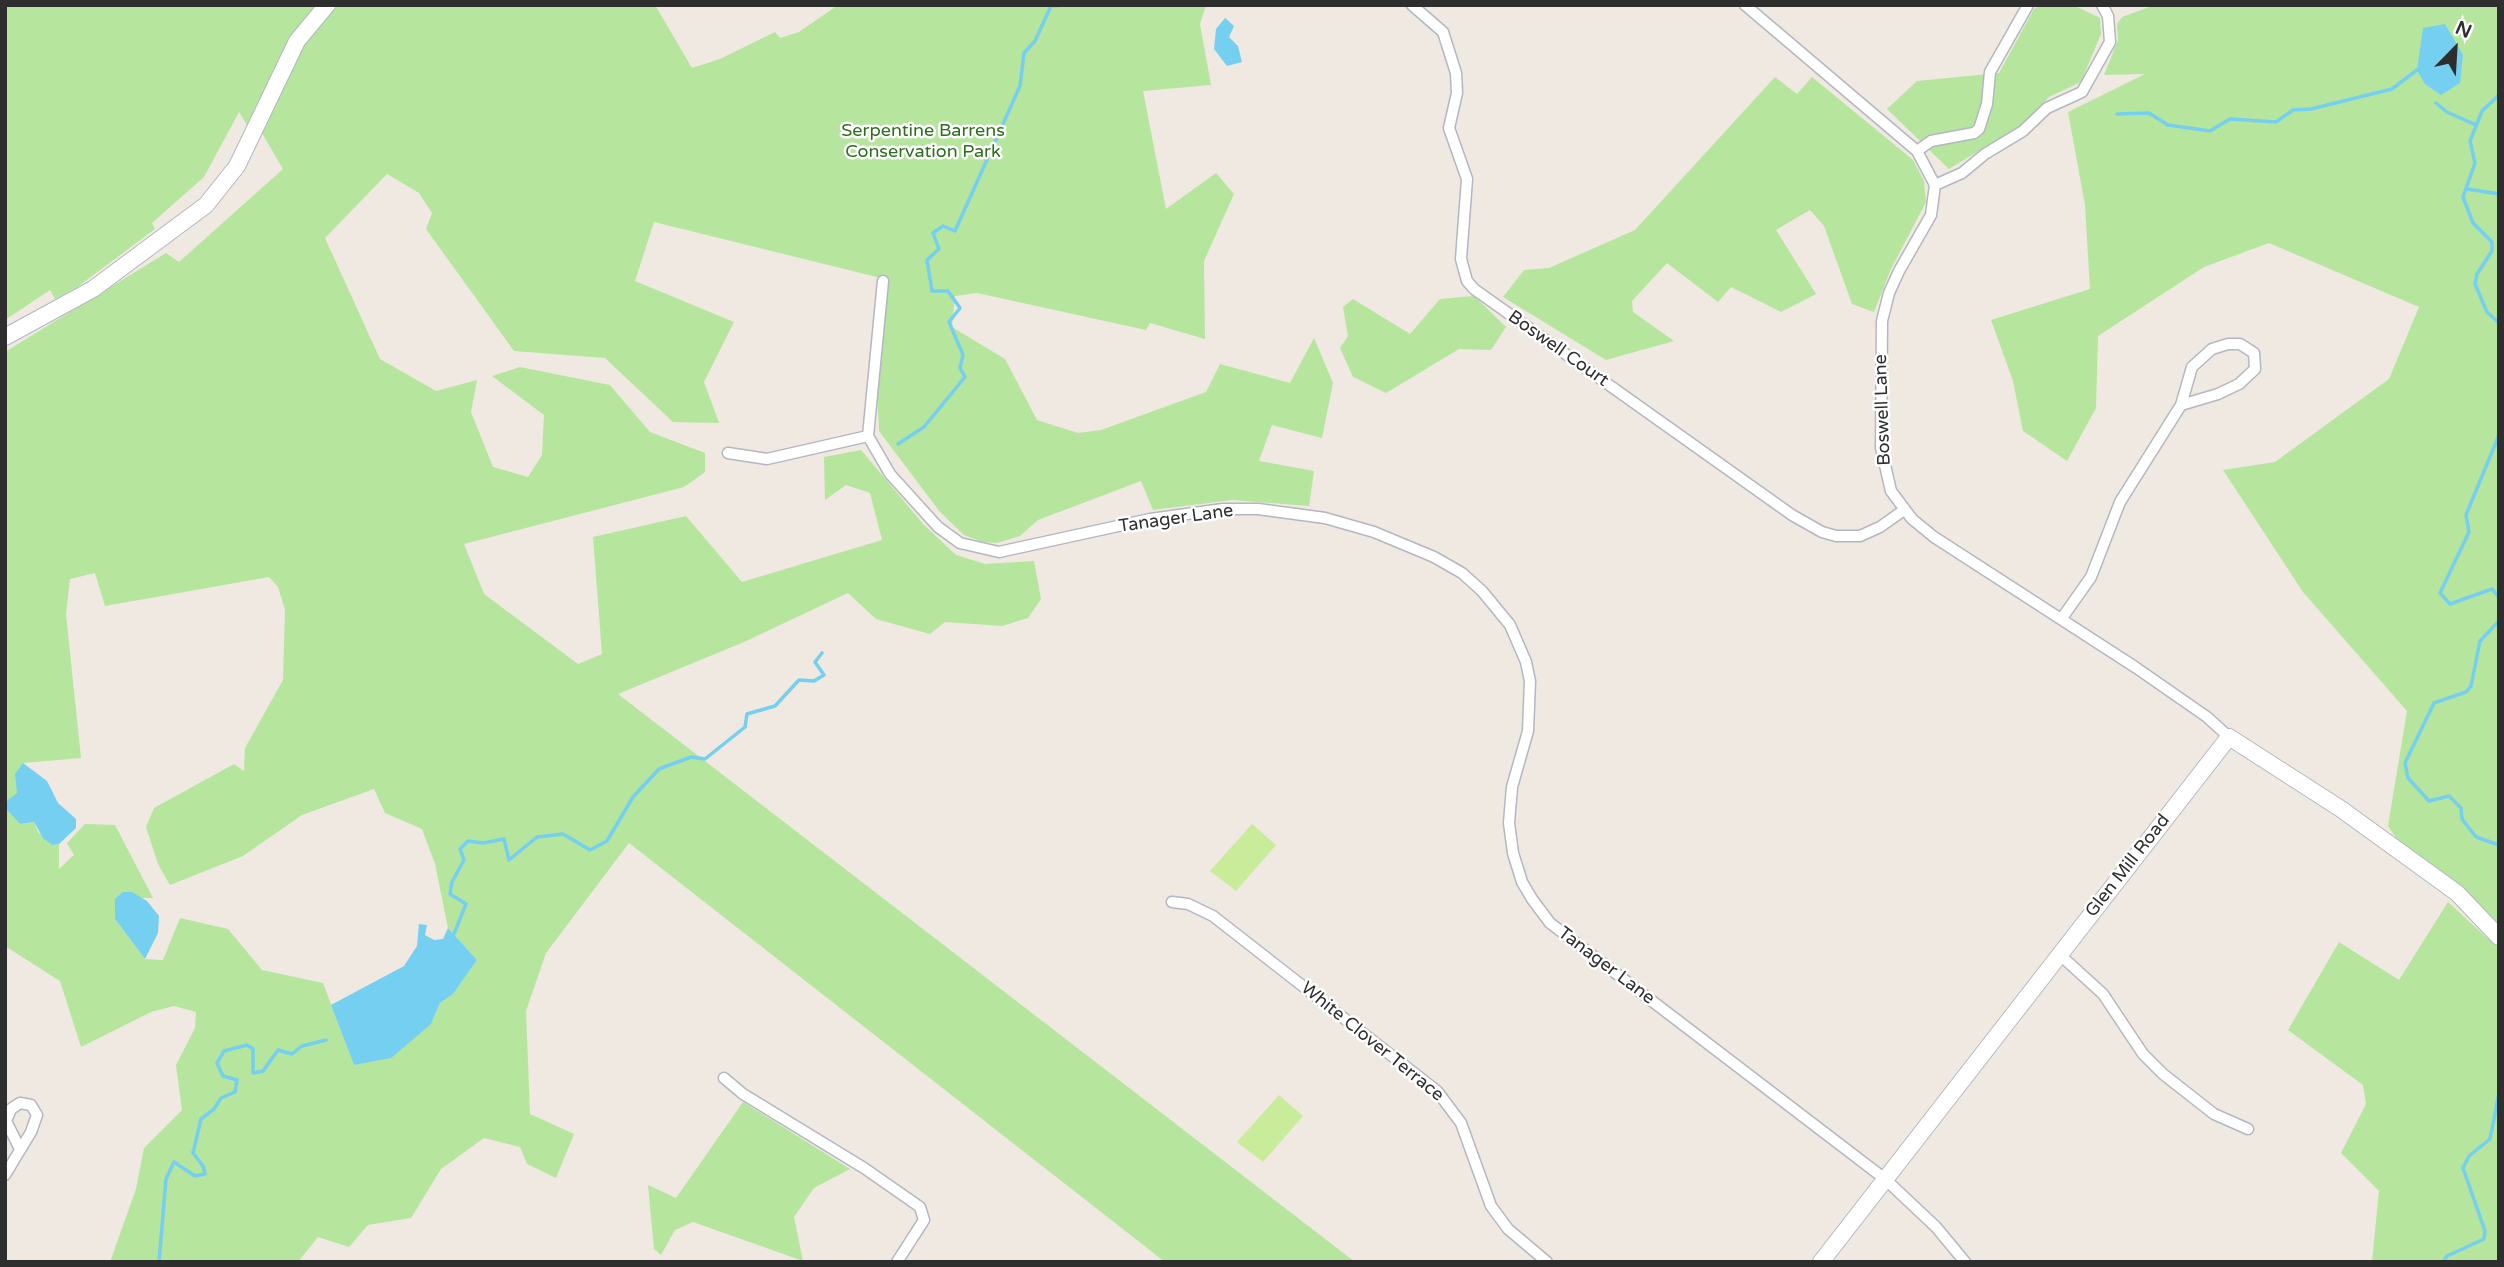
<!DOCTYPE html>
<style>
body{margin:0}
#map{position:relative;width:2504px;height:1267px;overflow:hidden;background:#efe9e1;font-family:"Varela Round",sans-serif}
canvas{display:block}
.frame{position:absolute;inset:0;border:7px solid #2e2e2e;pointer-events:none}
.north{position:absolute;left:2420px;top:14px;width:70px;height:70px;-webkit-text-stroke:5px #fff;paint-order:stroke;rotate:24deg;font-size:19px;font-weight:700;line-height:28px;text-align:center;color:#2e2e2e}
.north::after{content:'';display:block;margin:auto;width:24px;height:32px;background:#2e2e2e;clip-path:polygon(50% 0,100% 100%,50% 72%,0 100%)}
</style>
<div id="map">
<canvas width="2504" height="1267"></canvas>
<div class="frame"></div>
<div class="north">N</div>
</div>
<script>
const ctx = document.querySelector('canvas').getContext('2d');
ctx.lineJoin = 'round';
function paint(path, color) { ctx.fillStyle = color; ctx.fill(path, 'evenodd'); }
const toPath = rows => new Path2D(rows.map(r => 'M' + r).join(''));
function trace(path, color, width, dash) { ctx.strokeStyle = color; ctx.lineWidth = width; ctx.lineCap = dash ? 'butt' : 'round'; ctx.setLineDash(dash || []); ctx.stroke(path); }
function label(font, color, halo, rows, align = 'center') {
  ctx.font = font + ' "Varela Round",sans-serif'; ctx.lineWidth = 5; ctx.setLineDash([]); ctx.textBaseline = 'middle'; ctx.strokeStyle = halo; ctx.fillStyle = color; for (const [text, x, y, turn = 0] of rows) {
    ctx.save(); ctx.translate(x, y); ctx.rotate((+turn || 0) * Math.PI / 180); ctx.textAlign = isNaN(turn) ? turn : align; if (halo) ctx.strokeText(text, 0, 0); ctx.fillText(text, 0, 0); ctx.restore();
  }
}
paint(toPath([
 [5,5,655,5,692,68,720,59,775,32,780,38,799,32,838,5,1206,5,1200,24,1211,85,1143,91,1166,209,1216,173,1234,194,1204,261,1205,339,1150,323,1146,330,977,293,955,296,952,327,1005,359,1037,420,1078,433,1101,430,1206,392,1220,364,1290,383,1314,338,1333,383,1322,438,1272,425,1259,461,1314,471,1309,506,1232,500,1153,510,1141,481,1038,520,1020,536,997,543,983,542,964,535,940,512,879,431,877,384,885,279,654,222,635,281,734,322,704,382,719,423,673,422,605,358,514,351,426,229,432,213,419,193,387,174,325,238,380,359,436,391,477,380,471,412,493,467,528,477,542,455,544,415,492,376,520,367,610,385,650,432,705,453,705,472,684,487,464,544,484,594,578,664,602,654,593,537,686,516,742,582,882,540,870,493,846,485,825,500,824,457,861,450,924,525,956,555,985,564,1034,561,1041,599,1028,618,1002,626,945,622,930,634,876,619,848,593,744,642,618,694,1355,1262,1165,1262,629,843,546,953,526,1011,530,1114,574,1134,556,1178,527,1164,520,1147,484,1138,441,1169,411,1218,368,1225,349,1247,318,1237,298,1262,110,1262,136,1189,144,1148,182,1110,176,1065,195,1028,196,1012,174,1006,151,1012,81,1047,60,981,5,946,5,808,20,824,34,822,38,832,52,845,59,844,59,869,74,855,67,843,85,824,115,825,153,898,140,898,132,892,115,919,145,959,163,960,180,918,228,929,262,970,323,983,354,1065,433,1020,440,1003,453,994,477,960,448,928,435,864,422,829,385,813,374,789,302,815,243,856,170,885,158,864,146,827,154,808,234,764,244,771,245,748,283,680,285,610,278,587,269,577,105,606,95,573,70,579,66,614,81,758,23,763,18,793,5,805,5,352,166,253,179,262,283,169,252,116,247,125,239,112,204,177,152,223,155,229,76,288,55,299,50,290,5,320],
 [2041,5,2073,5,2100,18,2101,34,2081,82,2049,97,2023,124,1949,169,1887,109,1917,81,1999,73,2034,9],
 [2155,5,2499,5,2499,1262,2372,1262,2379,1191,2341,1153,2366,1104,2363,1085,2288,1030,2339,942,2399,980,2448,902,2487,938,2495,931,2412,861,2388,826,2407,711,2303,592,2223,470,2275,462,2389,379,2419,307,2269,243,2204,267,2098,336,2096,408,2067,461,2023,431,2013,381,1991,320,2090,289,2085,205,2068,112,2145,74,2104,75,2118,40,2117,24,2122,17],
 [1775,77,1797,94,1812,77,1913,160,1924,181,1926,202,1891,269,1874,312,1852,304,1824,226,1810,210,1776,230,1816,294,1781,312,1731,287,1718,302,1667,263,1632,301,1633,312,1674,341,1606,360,1503,297,1524,270,1549,268,1635,230],
 [1474,296,1506,327,1491,350,1459,349,1386,393,1353,377,1340,348,1348,336,1343,307,1353,299,1410,334,1440,299],
 [743,1102,850,1169,814,1188,794,1217,803,1261,693,1222,675,1230,661,1255,654,1249,648,1185,676,1198]
]), '#b6e59e');
paint(toPath([
 [1252,824,1276,845,1236,891,1210,871],
 [1279,1095,1303,1116,1263,1162,1237,1142]
]), '#c9ec9a');
paint(toPath([
 [1225,18,1234,26,1229,37,1238,46,1242,62,1227,66,1214,49,1216,29],
 [2445,24,2463,55,2460,83,2441,95,2425,84,2417,70,2423,28],
 [23,763,47,781,58,803,76,819,76,828,59,844,52,845,43,838,34,822,20,824,5,808,7,801,17,793,15,774],
 [123,892,132,892,147,901,159,916,158,933,145,959,115,919,115,899],
 [419,924,427,925,425,935,434,940,443,939,448,928,477,960,453,994,440,1003,431,1024,391,1058,354,1065,331,1005,404,966,417,946]
]), '#75cff0');
trace(toPath([
 [2499,95,2482,111,2470,141,2475,163,2463,197,2473,223,2492,242,2492,251,2477,274,2475,284,2487,312,2499,323],
 [2436,103,2447,112,2476,125],
 [2117,114,2149,113,2168,125,2210,131,2230,119,2276,122,2293,110,2311,109,2392,89,2417,70],
 [2467,189,2499,194],
 [2499,435,2466,515,2469,532,2440,593,2450,604,2492,589,2499,597],
 [898,444,924,427,965,377,960,368,963,355,949,322,960,308,948,291,932,291,927,260,939,249,933,233,943,226,955,231,1020,86,1024,53,1035,41,1051,6,1065,5],
 [2499,621,2480,641,2471,686,2466,692,2434,703,2405,763,2408,778,2429,801,2449,796,2461,808,2462,819,2476,837,2499,845],
 [454,934,466,904,450,894,452,882,464,860,460,849,468,841,483,843,504,839,509,860,537,837,563,834,590,850,607,841,633,797,659,769,691,757,705,759,745,727,747,714,775,706,799,680,814,681,824,675,815,662,822,653],
 [159,1262,166,1179,174,1162,195,1176,205,1174,203,1166,193,1153,201,1119,214,1109,221,1098,235,1092,237,1080,223,1076,217,1063,224,1051,247,1045,253,1049,253,1073,263,1071,278,1050,292,1054,302,1046,326,1040],
 [2443,1262,2447,1256,2484,1239,2485,1231,2463,1168,2469,1156,2490,1139,2499,1093]
]), '#75cff0', 3.5);
const street = toPath([
 [1412,5,1443,32,1456,73,1457,93,1449,128,1467,179,1461,259,1467,281,1474,289,1792,515,1822,532,1836,536,1860,536,1880,527,1904,510],
 [1745,5,1917,151,1935,185,1931,215,1899,271,1889,293,1882,321,1881,448,1891,491,1912,519,1934,537,2135,667,2207,717,2229,737],
 [1917,151,1931,141,1974,133,1979,129,1987,104,1990,72,2028,5],
 [1935,185,1962,173,1985,154,2023,131,2047,108,2082,92,2110,42,2108,16,2102,5],
 [883,281,868,436,890,474,938,527,960,543,999,552,1150,519,1223,509,1258,509,1325,518,1374,532,1434,557,1462,573,1482,591,1510,625,1526,662,1530,681,1528,731,1512,787,1509,823,1513,853,1522,882,1532,899,1550,923,1885,1179,1936,1227,1965,1262],
 [728,453,767,459,868,436],
 [2062,618,2091,577,2120,502,2181,405,2192,367,2212,349,2228,344,2240,344,2254,353,2255,369,2239,384,2218,394,2181,405],
 [1172,902,1188,904,1213,916,1437,1091,1461,1123,1491,1206,1508,1229,1547,1262],
 [2059,954,2103,994,2143,1054,2163,1074,2214,1114,2248,1129],
 [724,1078,743,1094,864,1168,920,1207,924,1220,897,1262],
 [5,1175,31,1132,37,1115,31,1105,20,1103,11,1109,6,1121,20,1149]
]);
const secondary = toPath([
 [5,337,93,289,206,205,237,166,297,41,327,5],
 [1821,1262,2229,737,2341,809,2457,893,2499,937]
]);
trace(street, '#b4b7c1', 13);
trace(secondary, '#b4b7c1', 18);
trace(street, '#fff', 10);
trace(secondary, '#fff', 16);
label('18px', '#2c6e1b', '#fff', [
 ["Serpentine Barrens",923,131],
 ["Conservation Park",923,152]
]);
label('18px', '#2e2e2e', '#fff', [
 ["Boswell Court",1558,349,35],
 ["Boswell Lane",1883,410,-92],
 ["Tanager Lane",1176,519,-8],
 ["Glen Mill Road",2128,866,-52],
 ["Tanager Lane",1606,966,37],
 ["White Clover Terrace",1372,1042,39]
]);
</script>
